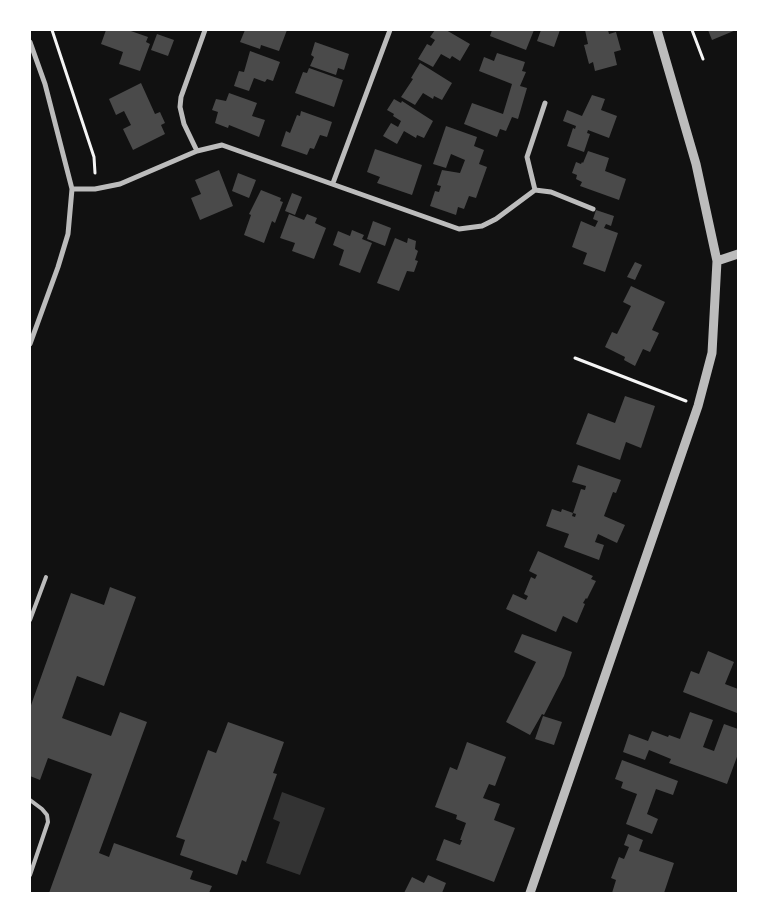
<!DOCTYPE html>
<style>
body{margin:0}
#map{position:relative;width:768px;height:923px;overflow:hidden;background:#111;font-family:Poppins,sans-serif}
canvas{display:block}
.frame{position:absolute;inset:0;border:31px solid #fff;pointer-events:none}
</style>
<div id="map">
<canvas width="768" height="923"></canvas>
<div class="frame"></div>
</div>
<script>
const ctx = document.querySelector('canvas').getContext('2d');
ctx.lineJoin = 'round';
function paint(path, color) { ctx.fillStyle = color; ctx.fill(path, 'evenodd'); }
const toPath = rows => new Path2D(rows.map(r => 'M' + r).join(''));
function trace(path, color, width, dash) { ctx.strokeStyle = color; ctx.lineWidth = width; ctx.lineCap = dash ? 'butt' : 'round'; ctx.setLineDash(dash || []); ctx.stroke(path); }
paint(toPath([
 [282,792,325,808,300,875,266,863,280,822,273,819]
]), '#333');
paint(toPath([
 [106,30,128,30,148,37,146,42,150,44,140,71,119,64,123,52,101,44],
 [245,30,257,31,287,30,279,51,261,45,260,49,240,42],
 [435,30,446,30,470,44,460,61,452,56,450,59,441,54,433,67,418,59,427,44,431,46,435,40,430,37],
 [492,30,534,30,526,50,490,36],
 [541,30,560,30,554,47,537,41],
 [585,30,608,30,609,34,616,32,621,50,614,52,617,65,595,71,593,62,589,64,584,45,588,44],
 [708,30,736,30,712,40],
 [157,34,174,40,168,56,151,50],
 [315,42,349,54,344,70,338,68,336,75,310,66,314,57,311,55],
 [250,51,280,62,273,81,267,79,265,82,254,78,249,91,234,86,239,71,244,72],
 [497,53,525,62,522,71,526,72,520,86,527,88,518,119,512,117,506,131,500,129,497,137,464,124,472,103,503,114,512,84,479,71,484,57,494,61],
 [420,63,452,83,442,100,434,96,433,99,423,93,415,105,401,97,413,79,411,78],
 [309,68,343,80,334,107,295,93,303,72,307,73],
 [141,83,155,114,160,112,165,123,161,125,165,134,133,150,123,129,131,125,124,111,116,115,109,99],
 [229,93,257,103,252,116,265,120,259,137,229,125,228,128,215,123,218,112,212,110,216,99,226,101],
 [592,95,605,99,601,110,617,116,609,138,588,130,587,133,590,134,584,152,567,146,573,128,575,129,576,126,563,121,567,110,582,116],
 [394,99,401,103,402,101,433,121,424,138,417,135,416,138,404,131,397,144,383,136,391,123,398,127,401,121,393,116,394,114,387,110],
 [301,111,332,122,327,137,320,135,314,149,310,148,307,155,281,146,286,131,290,133,297,115,300,116],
 [446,126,477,137,474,146,484,150,479,164,487,167,476,198,469,196,464,209,458,207,456,215,430,206,435,191,439,192,441,186,437,185,442,170,460,173,465,160,451,154,446,168,433,164],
 [375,149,422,165,412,195,377,183,380,177,367,172],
 [588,151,609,158,605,171,626,179,619,200,580,186,582,182,576,179,577,175,572,173,576,162,581,164,582,162,583,163],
 [219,170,233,206,200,220,191,198,201,194,195,180],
 [238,173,256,180,249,198,232,191],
 [261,190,281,198,280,201,283,202,275,223,272,221,264,243,244,235,251,215,249,214],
 [292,193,302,197,295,215,285,211],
 [596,210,614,216,611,226,606,224,604,228,618,233,605,272,583,264,587,253,572,247,581,221,595,227,598,221,593,219],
 [289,214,304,220,307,214,317,218,315,223,326,228,314,259,292,251,295,243,280,238],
 [373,221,391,228,385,246,367,239],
 [352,230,364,235,362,239,372,243,360,273,339,265,344,250,333,245,338,231,350,236],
 [395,238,407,243,408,238,416,241,415,249,418,251,415,260,418,261,414,272,407,271,399,291,377,283],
 [635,262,642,265,635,280,627,277],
 [631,286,665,302,652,330,659,333,650,352,643,349,635,366,624,360,625,357,605,347,612,332,617,334,631,306,623,302],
 [625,396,655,406,641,448,626,442,620,460,576,444,588,413,615,423],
 [578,465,621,480,616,493,613,492,604,516,625,525,617,543,598,534,595,542,604,545,599,560,564,547,569,534,546,526,552,509,561,512,562,509,573,513,572,516,575,517,576,514,573,513,581,489,585,490,586,486,572,482],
 [538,551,593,576,591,579,596,581,587,599,586,598,583,603,585,604,577,623,563,616,556,632,506,609,513,594,526,600,528,596,524,594,531,577,535,579,537,575,529,571],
 [110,587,136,597,104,686,77,676,62,718,111,736,120,712,147,722,99,853,109,857,114,843,193,871,190,879,212,886,209,893,49,893,92,774,48,758,40,780,30,776,30,708,71,593,104,605],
 [522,634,572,652,564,676,544,715,542,714,530,735,506,722,536,662,514,652],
 [708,651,734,662,725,684,738,689,737,713,683,692,691,671,699,674],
 [690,712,713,720,703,747,714,751,724,724,738,729,738,754,727,784,669,763,671,759,649,750,645,760,623,752,629,734,648,741,652,731,668,737,669,735,680,739],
 [543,716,562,722,554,745,535,739],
 [228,722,284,742,273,773,277,774,246,862,242,860,237,875,180,855,185,840,176,837,208,750,216,753],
 [467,742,506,757,495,786,489,784,483,798,500,804,494,820,515,828,494,882,436,860,444,839,460,845,462,840,460,840,466,823,456,819,457,815,435,807,450,767,457,770],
 [622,760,678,781,673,795,656,789,647,814,658,819,652,834,626,824,637,794,621,788,623,782,615,779],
 [628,834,643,840,639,851,674,863,664,893,612,893,616,880,611,878,619,857,624,859,629,847,624,845],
 [428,875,446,883,442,893,404,893,412,877,424,883]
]), '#4a4a4a');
trace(toPath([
 [52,30,94,157,95,173],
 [692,30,703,59],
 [575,358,686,401]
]), '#f5f5f5', 3);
trace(toPath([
 [30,620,46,577],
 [30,800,42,809,47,815,48,822,30,875]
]), '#bcbcbc', 4);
trace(toPath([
 [30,42,45,84,72,189,68,234,58,267,30,344],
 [197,151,184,124,180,107,181,97,205,30],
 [333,183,390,30],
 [72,189,95,189,120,184,197,151,222,145,459,229,482,226,496,219,535,190,551,192,593,209],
 [535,190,527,157,545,103]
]), '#bcbcbc', 5);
trace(toPath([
 [717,261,738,254],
 [530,893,698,406,712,353,717,261,696,164,657,30]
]), '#bcbcbc', 9);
</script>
